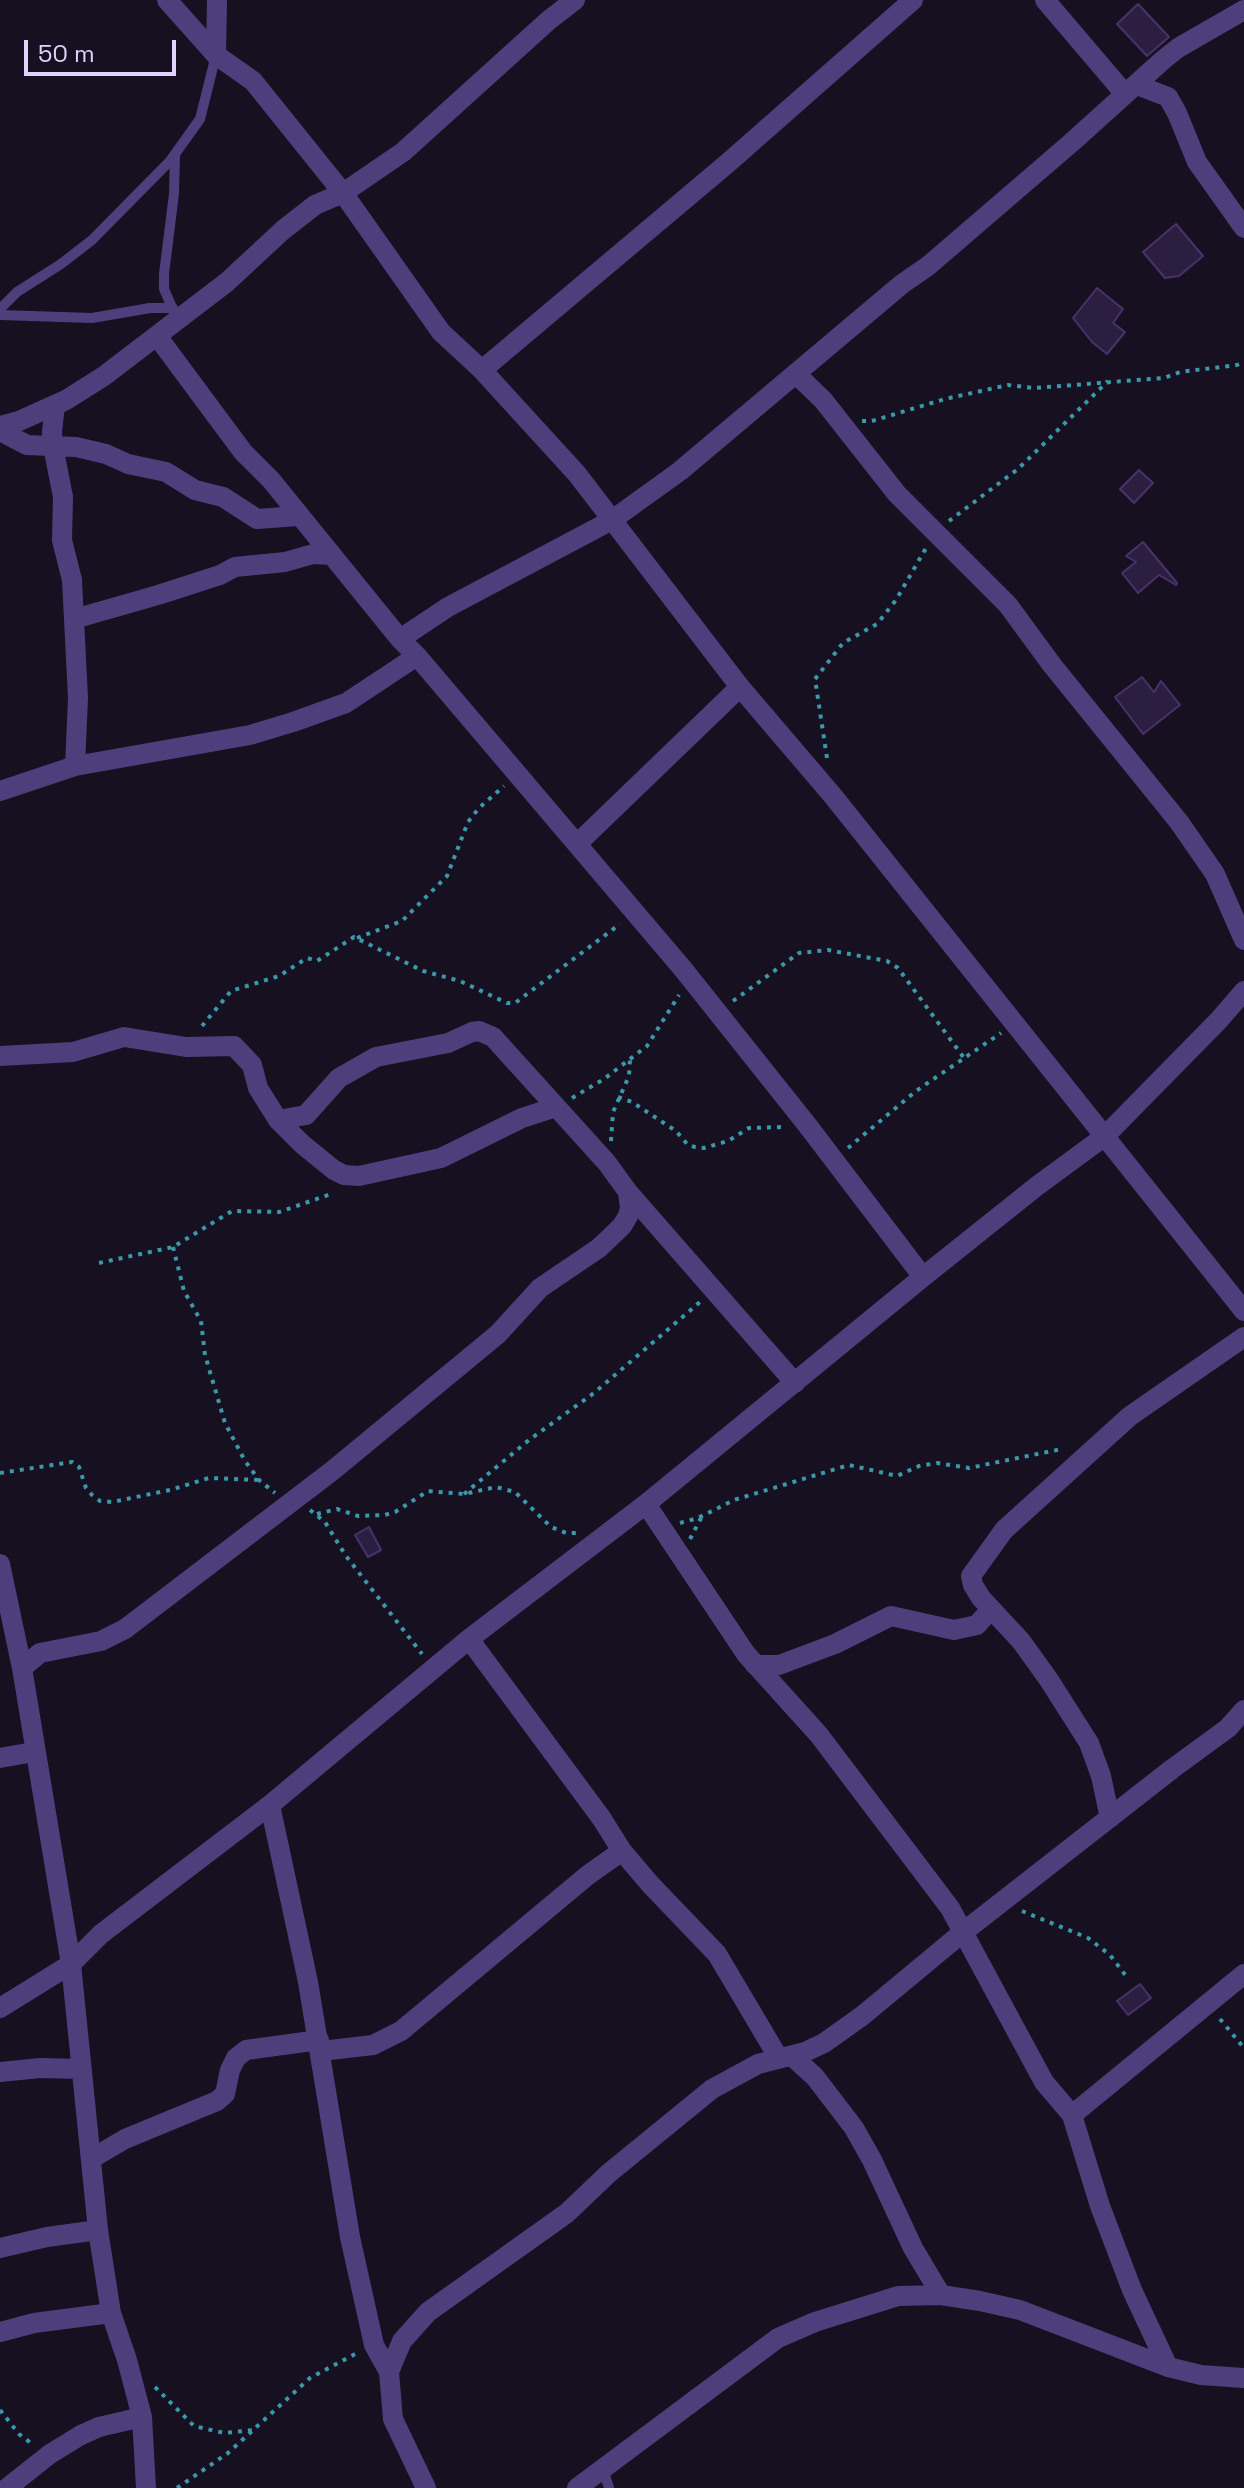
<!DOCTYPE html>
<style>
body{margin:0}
#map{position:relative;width:1244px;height:2488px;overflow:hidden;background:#161021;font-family:"Space Grotesk",sans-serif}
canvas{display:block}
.scale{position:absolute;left:24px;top:40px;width:152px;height:36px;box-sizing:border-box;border:4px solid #e1d4fb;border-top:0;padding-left:10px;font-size:24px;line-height:28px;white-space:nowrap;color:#e1d4fb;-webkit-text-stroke:6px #161021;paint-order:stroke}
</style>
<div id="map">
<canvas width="1244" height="2488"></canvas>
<div class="scale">50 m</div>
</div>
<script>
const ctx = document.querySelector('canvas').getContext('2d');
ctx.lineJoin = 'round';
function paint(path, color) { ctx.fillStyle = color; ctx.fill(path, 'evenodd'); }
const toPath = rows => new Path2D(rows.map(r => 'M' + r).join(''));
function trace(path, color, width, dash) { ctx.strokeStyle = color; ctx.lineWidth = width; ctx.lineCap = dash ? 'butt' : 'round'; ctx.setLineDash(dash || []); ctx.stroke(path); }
const building = toPath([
 [1138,4,1169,37,1147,56,1117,24,1138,4],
 [1176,224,1203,256,1179,276,1165,278,1143,252,1176,224],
 [1097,288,1123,309,1113,323,1125,332,1107,354,1092,342,1073,318,1097,288],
 [1139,470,1153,483,1134,503,1120,489,1139,470],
 [1143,542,1177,583,1176,585,1159,575,1138,593,1122,573,1136,562,1126,556,1143,542],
 [1142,677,1154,692,1161,681,1180,705,1143,734,1115,697,1142,677],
 [369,1527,381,1550,368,1557,355,1535,369,1527],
 [1140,1984,1151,1998,1128,2015,1117,2001,1140,1984]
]);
paint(building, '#2c1e40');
trace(building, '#49326a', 2);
trace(toPath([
 [862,421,872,421,945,399,1008,385,1034,388,1164,378,1180,372,1237,365,1244,362],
 [949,521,1018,469,1108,381],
 [827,758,815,679,843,643,877,624,896,600,926,548],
 [357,938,402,921,447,876,468,822,479,808,504,786],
 [733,1001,799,953,828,950,887,961,898,968,964,1058],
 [202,1026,231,991,279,976,307,958,317,961,354,937,423,971,460,981,507,1003,515,1003,620,924],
 [618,1097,632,1102,676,1131,688,1145,695,1147,704,1148,728,1141,749,1128,782,1127],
 [572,1098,604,1079,647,1046,679,995],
 [611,1141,613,1112,629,1076,630,1058],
 [848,1148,916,1091,1001,1033],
 [173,1247,184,1291,201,1321,205,1355,225,1423,245,1461,259,1480,275,1493],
 [99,1263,173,1247,232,1211,279,1212,334,1193],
 [0,1473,72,1462,79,1467,86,1488,92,1495,100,1501,112,1502,170,1490,209,1478,259,1480],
 [464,1494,529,1440,594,1393,700,1302],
 [310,1510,325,1522,346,1556,422,1654],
 [317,1514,337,1509,358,1516,385,1515,395,1512,428,1491,464,1494,496,1487,515,1492,551,1527,566,1533,576,1533],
 [680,1523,698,1518,734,1500,849,1465,897,1476,919,1466,937,1463,969,1468,1062,1449],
 [690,1539,701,1518],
 [1022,1911,1088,1938,1110,1955,1126,1976],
 [1220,2019,1244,2048],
 [155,2387,194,2426,224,2433,253,2430],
 [0,2410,19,2434,31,2443],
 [177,2488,228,2453,310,2378,357,2353]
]), '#3a99a9', 4, [4, 6]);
trace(toPath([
 [0,309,17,292,61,264,92,240,170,161,200,119,216,55],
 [174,312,164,289,164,274,174,194,175,155],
 [0,315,92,318,150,308,173,308],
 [603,2469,609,2488]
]), '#4e3f7c', 10);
trace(toPath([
 [167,0,216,55,253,81,343,193,441,332,482,370,577,474,740,687,833,796,1244,1311],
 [1045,0,1125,94],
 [216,55,217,0],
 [1137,85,1168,97,1177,113,1197,162,1244,228],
 [157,336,243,452,271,480,400,639,417,656,683,969,808,1126,923,1277],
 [482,370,729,162,913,0],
 [796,374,823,400,897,494,1008,605,1052,665,1179,822,1215,874,1244,940],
 [55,405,52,432,53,446,63,497,62,540,72,580,78,698,75,766],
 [0,426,19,421,66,400,104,376,227,282,283,230,315,205,343,193,403,152,549,20,575,0],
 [0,431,27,445,76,447,106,454,128,464,166,472,195,490,223,497,257,519,298,516],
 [74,619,158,595,220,575,235,567,285,562,313,554,331,555],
 [400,639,448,607,612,520,680,471,902,284,928,266,1071,143,1163,60,1178,48,1244,10],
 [0,791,75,766,250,735,293,722,346,703,417,656],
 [577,844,740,687],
 [0,1056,73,1052,124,1037,186,1047,234,1046,252,1065,258,1088,278,1120,302,1144,334,1170,344,1175,359,1176,441,1158,522,1118,556,1107],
 [278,1120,306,1115,339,1078,376,1057,448,1043,472,1032,479,1031,493,1037,607,1163,628,1192,795,1383],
 [646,1504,746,1654,819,1735,950,1908,1044,2082,1072,2115,1100,2206,1132,2290,1168,2367],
 [0,1564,22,1668,71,1964,98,2230,111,2313,127,2360,142,2417,146,2488],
 [469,1639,602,1819,622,1851,650,1884,717,1954,778,2057],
 [755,1665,779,1665,835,1644,891,1616,954,1630,977,1625,991,1609],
 [22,1668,40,1653,101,1641,125,1629,332,1471,498,1334,540,1288,599,1248,622,1226,628,1216,630,1208,628,1192],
 [0,1758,34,1752],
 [270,1805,308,1982,350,2237,374,2345,389,2372],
 [1110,1818,1101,1776,1089,1743,1049,1680,1021,1641,981,1598,973,1585,971,1576,1004,1530,1130,1416,1244,1337],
 [0,2008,71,1964,101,1934,270,1805,469,1639,646,1504,923,1277,1037,1186,1105,1136,1219,1020,1244,991],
 [321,2051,373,2045,401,2031,588,1875,622,1851],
 [792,2056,815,2077,854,2128,872,2160,913,2248,941,2295],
 [0,2072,40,2068,81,2069],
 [1072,2115,1244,1974],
 [91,2159,125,2139,217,2101,225,2094,230,2070,236,2058,246,2050,319,2040],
 [0,2248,47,2237,98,2230],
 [0,2332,34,2323,111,2313],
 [7,2488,50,2454,81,2435,99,2427,142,2417],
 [426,2488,393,2419,389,2372,402,2341,428,2312,567,2213,609,2173,712,2089,758,2064,805,2052,824,2043,862,2016,962,1933,1172,1769,1228,1728,1244,1710],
 [577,2488,778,2338,815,2322,898,2296,941,2295,980,2301,1020,2310,1168,2367,1201,2375,1244,2378]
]), '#4e3f7c', 20);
</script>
